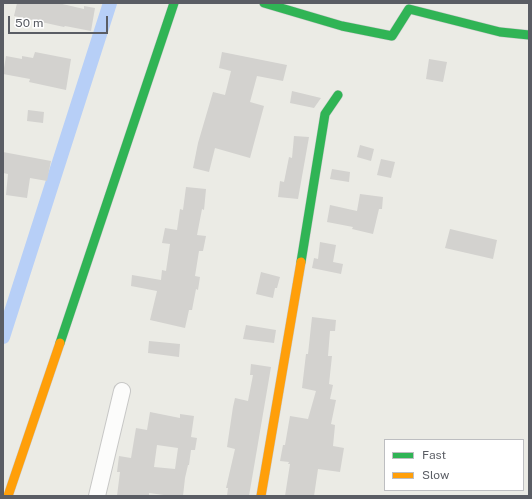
<!DOCTYPE html>
<style>
body{margin:0}
#map{position:relative;width:532px;height:499px;overflow:hidden;background:#ebebe5;font-family:"Public Sans",sans-serif}
canvas{display:block}
.frame{position:absolute;inset:0;border:4px solid #5a5d64;pointer-events:none}
.legend{position:absolute;left:384px;top:439px;width:140px;height:52px;box-sizing:border-box;background:#fff;border:1px solid #bdbec1;margin:0;padding:5px 7px;list-style:none;font-size:12px;color:#5a5d64}
.legend li{display:flex;align-items:center;gap:8px;height:20px}
.legend b{width:20px;border:1px solid #bdbec1}
.scale{position:absolute;left:8px;top:16px;width:100px;height:18px;box-sizing:border-box;border:2px solid #5a5d64;border-top:0;padding-left:5px;font-size:12px;line-height:14px;white-space:nowrap;color:#5a5d64;-webkit-text-stroke:3px #fff;paint-order:stroke}
</style>
<div id="map">
<canvas width="532" height="499"></canvas>
<div class="frame"></div>
<ul class="legend">
<li><b style="height:5px;background:#30b455"></b>Fast</li>
<li><b style="height:5px;background:#ff9f0a"></b>Slow</li>
</ul>
<div class="scale">50 m</div>
</div>
<script>
const ctx = document.querySelector('canvas').getContext('2d');
ctx.lineJoin = 'round';
const toPath = rows => new Path2D(rows.map(r => 'M' + r).join(''));
function trace(path, color, width, dash) { ctx.strokeStyle = color; ctx.lineWidth = width; ctx.lineCap = dash ? 'butt' : 'round'; ctx.setLineDash(dash || []); ctx.stroke(path); }
function paint(path, color) { ctx.fillStyle = color; ctx.fill(path, 'evenodd'); }
trace(toPath([
 [3,337,110,3]
]), '#b7cff7', 14);
paint(toPath([
 [17,3,58,3,84,9,84,6,95,8,91,31,65,26,64,27,14,16],
 [35,52,71,59,66,90,29,82,30,79,3,74,6,56,22,59,22,56,33,58],
 [222,52,287,65,283,81,257,76,250,102,264,106,250,158,215,148,209,172,193,168,198,143,213,92,225,95,231,71,219,68],
 [429,59,447,62,443,82,426,79],
 [292,91,321,98,314,108,290,103],
 [28,110,44,112,43,123,27,121],
 [294,136,309,137,298,199,278,197,280,181,284,182,289,157,292,158],
 [360,145,374,149,371,161,357,157],
 [3,152,51,161,47,181,30,178,27,198,6,195,8,174,3,173],
 [381,159,395,162,391,178,377,175],
 [332,169,350,172,349,182,330,179],
 [186,187,206,189,204,210,202,209,197,235,206,236,203,251,199,251,195,276,200,277,198,290,196,289,192,310,189,310,185,328,150,320,157,291,131,286,132,275,161,280,162,270,166,271,170,244,162,243,165,228,177,230,180,209,183,210],
 [360,194,383,197,382,209,379,209,373,234,352,229,353,227,327,222,330,205,357,211],
 [450,229,497,240,493,259,445,248],
 [320,242,336,245,333,262,343,264,341,274,312,268,314,258,318,259],
 [261,272,280,277,277,288,275,288,273,298,256,294],
 [312,317,336,320,335,331,330,331,328,356,332,356,329,384,333,385,330,399,336,400,331,424,335,425,333,446,344,448,340,472,318,469,314,496,285,496,290,464,288,464,289,462,280,461,283,445,285,445,290,416,308,419,316,391,302,388,306,354,308,354],
 [246,325,276,330,274,343,243,339],
 [149,341,180,344,179,357,148,353],
 [251,364,271,367,249,496,227,496,228,488,226,488,235,449,227,447,233,407,235,398,248,401,253,375,250,375],
 [150,412,180,418,180,414,194,416,191,437,197,438,195,450,191,450,189,465,188,465,185,478,183,496,171,496,149,493,149,496,117,496,120,472,117,472,119,456,131,458,136,428,147,430],
 [157,445,178,448,175,469,154,467]
]), '#d3d2cf');
const street = toPath([
 [97,496,122,391]
]);
const fast = toPath([
 [264,3,342,26,392,36,409,9,500,32,529,35],
 [301,262,325,114,338,95],
 [60,343,174,3]
]);
const slow = toPath([
 [8,496,60,343],
 [261,496,301,262]
]);
trace(street, '#c7c7c6', 18);
trace(fast, '#c8c9c9', 10);
trace(slow, '#c8c9c9', 10);
trace(street, '#fcfcfb', 16);
trace(fast, '#30b455', 9);
trace(slow, '#ff9f0a', 9);
</script>
